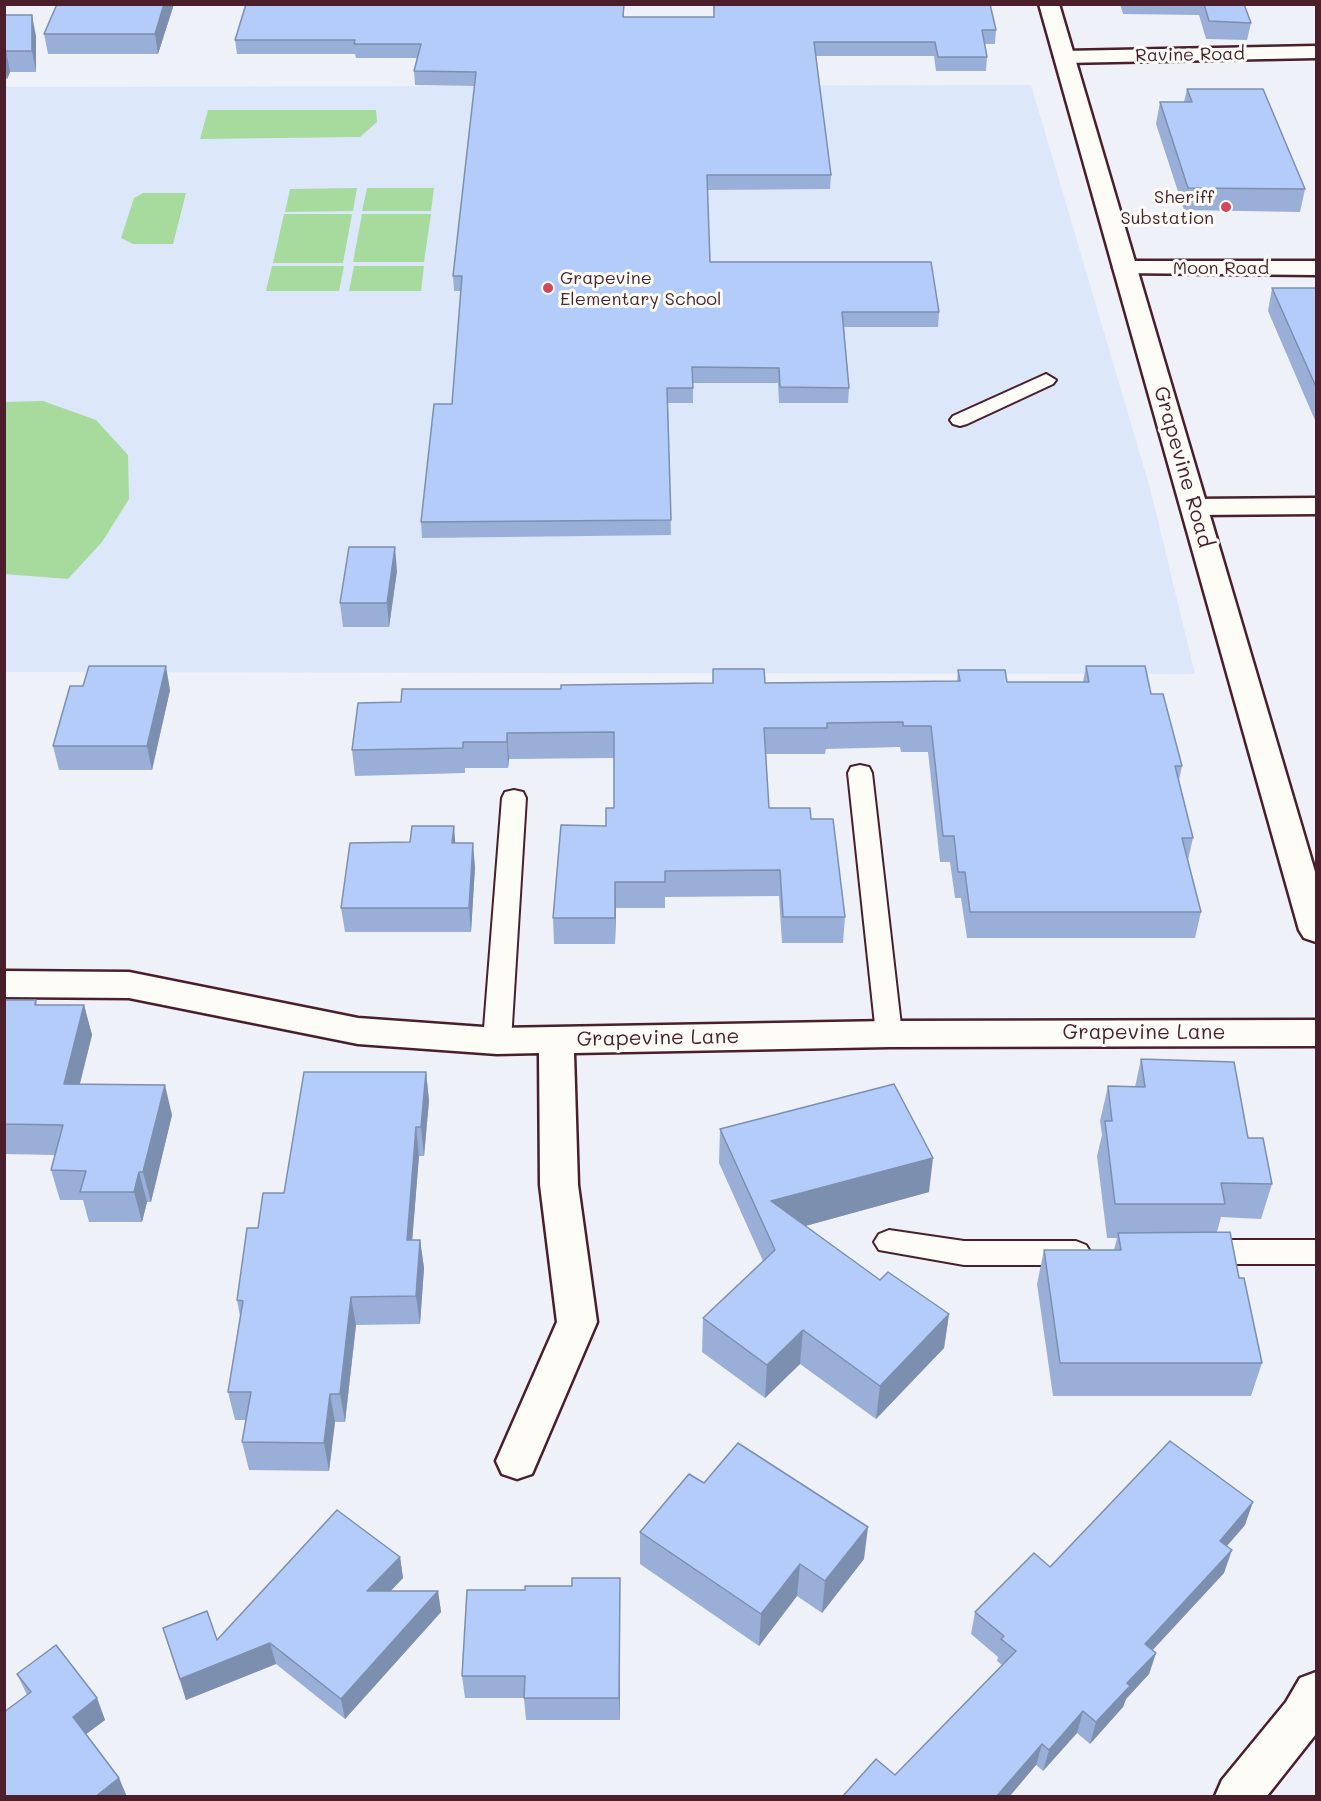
<!DOCTYPE html>
<style>
body{margin:0}
#map{position:relative;width:1321px;height:1801px;overflow:hidden;background:#eef2f8;font-family:Mali,sans-serif}
canvas{display:block}
.frame{position:absolute;inset:0;border:6px solid #4a1f2b;pointer-events:none}
</style>
<div id="map">
<canvas width="1321" height="1801"></canvas>
<div class="frame"></div>
</div>
<script>
const ctx = document.querySelector('canvas').getContext('2d');
ctx.lineJoin = 'round';
function paint(path, color) { ctx.fillStyle = color; ctx.fill(path, 'evenodd'); }
const toPath = rows => new Path2D(rows.map(r => 'M' + r).join(''));
function trace(path, color, width, dash) { ctx.strokeStyle = color; ctx.lineWidth = width; ctx.lineCap = dash ? 'butt' : 'round'; ctx.setLineDash(dash || []); ctx.stroke(path); }
function label(font, color, halo, rows, align = 'center') {
  ctx.font = font + ' Mali,sans-serif'; ctx.lineWidth = 6; ctx.setLineDash([]); ctx.textBaseline = 'middle'; ctx.strokeStyle = halo; ctx.fillStyle = color; for (const [text, x, y, turn = 0] of rows) {
    ctx.save(); ctx.translate(x, y); ctx.rotate((+turn || 0) * Math.PI / 180); ctx.textAlign = isNaN(turn) ? turn : align; if (halo) ctx.strokeText(text, 0, 0); ctx.fillText(text, 0, 0); ctx.restore();
  }
}
paint(toPath([
 [1031,85,1150,488,1195,674,5,672,5,87]
]), '#dce7f9');
paint(toPath([
 [208,110,376,110,377,122,360,137,200,139],
 [357,188,353,211,285,212,290,189],
 [367,188,434,188,431,211,362,211],
 [143,193,186,193,173,244,133,244,121,238,134,198],
 [284,214,352,214,343,263,273,263],
 [362,214,431,214,424,262,353,262],
 [272,266,344,266,339,291,266,291],
 [354,266,424,266,421,291,349,291],
 [43,401,96,420,128,455,129,499,102,542,68,579,5,574,5,402]
]), '#a6db9d');
const service = toPath([
 [1046,374,1056,380,1053,384,967,424,960,426,953,424,950,420,953,416,1046,374],
 [860,765,869,767,872,773,902,1034,899,1041,889,1044,879,1041,876,1034,848,773,851,767,860,765],
 [514,790,523,792,526,798,511,1041,507,1048,497,1051,487,1048,483,1041,502,798,505,792,514,790],
 [889,1230,964,1241,1076,1241,1086,1245,1091,1253,1086,1261,1076,1265,964,1265,879,1250,874,1242,879,1234,889,1230],
 [1200,1240,1316,1240,1316,1264,1200,1264,1190,1260,1185,1252,1190,1244,1200,1240]
]);
const minor = toPath([
 [1316,46,1316,58,1064,63,1057,61,1054,57,1057,53,1064,51,1316,46],
 [1125,261,1316,261,1316,275,1117,273,1113,268,1117,263,1125,261],
 [1316,498,1316,514,1195,515,1185,513,1181,507,1185,501,1195,499,1316,498],
 [4,971,129,972,358,1018,497,1028,889,1021,1316,1020,1316,1046,889,1047,574,1053,578,1185,597,1322,532,1474,517,1479,502,1474,496,1461,557,1322,540,1185,539,1053,497,1054,358,1044,129,998,4,997,4,971]
]);
const secondary = toPath([
 [1039,4,1059,4,1316,875,1316,942,1304,938,1299,930,1039,4],
 [1316,1672,1316,1734,1267,1796,1215,1796,1222,1780,1286,1702,1300,1678,1316,1672]
]);
trace(service, '#4a1f2b', 4);
trace(minor, '#4a1f2b', 5);
trace(secondary, '#4a1f2b', 5);
paint(service, '#fdfcf7');
paint(minor, '#fdfcf7');
paint(secondary, '#fdfcf7');
paint(toPath([
 [174,4,158,54,48,54,44,34],
 [246,4,624,4,624,17,714,17,713,4,990,4,996,30,995,44,984,44,987,57,986,71,936,71,934,56,816,56,831,175,830,189,707,190,710,262,939,312,938,327,844,327,849,388,848,403,779,403,778,383,693,383,693,403,668,403,671,535,422,538,421,522,452,404,461,291,454,291,453,276,475,86,415,85,414,71,417,58,356,58,355,54,237,54,235,40],
 [1120,4,1244,4,1251,23,1247,40,1206,39,1199,15,1123,14],
 [4,15,36,36,36,72,10,72,7,79,4,79],
 [1187,89,1305,189,1300,212,1184,210,1156,124,1160,102,1184,102],
 [1272,288,1317,288,1317,425,1268,311],
 [397,571,389,627,343,627,340,603],
 [1086,666,1151,694,1182,766,1179,780,1193,838,1188,860,1201,912,1195,938,967,938,961,898,955,898,950,862,940,862,928,752,901,752,900,747,826,749,825,754,766,754,769,808,811,819,845,917,843,943,782,943,779,896,665,897,665,908,616,908,615,944,554,944,553,918,606,826,614,808,614,758,509,759,508,768,465,768,465,773,355,776,352,750,401,702,561,689,713,683,713,669,765,683,957,681,958,670,1007,682,1083,682],
 [170,690,152,770,59,770,53,746],
 [455,843,475,867,471,932,345,932,341,908],
 [4,1000,36,1000,37,1005,84,1005,92,1035,80,1084,172,1115,151,1202,147,1202,142,1222,89,1222,83,1200,60,1200,51,1170,55,1155,4,1154],
 [1141,1059,1248,1138,1272,1184,1261,1219,1221,1217,1217,1232,1239,1278,1262,1363,1251,1396,1053,1396,1037,1284,1044,1250,1114,1250,1117,1238,1107,1238,1097,1156,1102,1135,1100,1121,1108,1086,1135,1087],
 [426,1072,429,1101,424,1156,419,1156,412,1240,420,1240,424,1268,420,1324,356,1325,345,1422,335,1422,329,1471,249,1470,242,1442,246,1420,235,1420,228,1392,240,1316,237,1300,258,1228,284,1193],
 [720,1129,929,1192,805,1226,880,1280,949,1314,944,1348,876,1419,800,1364,765,1398,702,1352,703,1318,763,1261,719,1163],
 [704,1483,864,1559,822,1613,797,1596,759,1646,640,1564,640,1532],
 [1245,1525,1227,1546,1224,1573,1152,1650,1156,1653,1149,1674,1126,1699,1123,1707,1090,1744,1077,1733,1043,1771,1036,1765,1009,1797,842,1797,895,1775,1002,1665,997,1661,998,1657,971,1634,975,1612,1050,1567],
 [400,1557,403,1578,390,1591,438,1591,441,1612,345,1719,276,1664,186,1700,163,1628,217,1640],
 [620,1600,620,1720,526,1720,524,1698,465,1698,462,1676],
 [17,1674,97,1698,105,1720,86,1734,119,1778,127,1797,4,1797,27,1695]
]), '#9aafd7');
paint(toPath([
 [164,4,174,4,158,54,155,34],
 [32,15,36,36,36,72,32,51],
 [6,51,10,72,7,79,4,66,4,54],
 [395,547,397,571,389,627,387,603],
 [166,666,170,690,152,770,147,746],
 [507,733,509,759,508,768,507,742],
 [454,826,456,851,452,843],
 [473,843,475,867,471,932,469,908],
 [615,882,616,908,615,944],
 [84,1005,92,1035,72,1114,64,1084],
 [426,1072,429,1101,424,1156,421,1127],
 [165,1085,172,1115,151,1202,143,1172],
 [416,1127,419,1156,410,1268,407,1240],
 [933,1158,929,1192,769,1236,771,1201],
 [139,1172,147,1202,142,1222,134,1192],
 [420,1240,424,1268,420,1324,416,1296],
 [351,1297,356,1325,345,1422,340,1394],
 [949,1314,944,1348,876,1419,880,1386],
 [803,1330,800,1364,765,1398,767,1365],
 [330,1394,335,1422,329,1471,324,1443],
 [1253,1502,1245,1525,1212,1563,1220,1541],
 [868,1527,864,1559,822,1613,825,1581],
 [1232,1550,1224,1573,1138,1666,1145,1644],
 [400,1557,403,1578,371,1612,367,1591],
 [800,1564,797,1596,759,1646,761,1614],
 [620,1578,620,1720,619,1698],
 [438,1591,441,1612,345,1719,341,1699],
 [270,1643,276,1664,186,1700,180,1679],
 [1156,1653,1149,1674,1126,1699,1123,1707,1090,1744,1096,1722,1127,1683],
 [97,1698,105,1720,81,1738,73,1717],
 [1083,1711,1077,1733,1043,1771,1049,1750],
 [1042,1744,1036,1765,1009,1797,996,1797],
 [119,1778,127,1797,95,1797]
]), '#7d8faf');
const building = toPath([
 [57,4,164,4,155,34,44,34,57,4],
 [246,4,624,4,623,17,714,17,714,4,990,4,996,30,982,30,987,57,938,57,935,42,814,42,831,175,707,175,710,262,931,262,939,312,842,312,849,388,780,387,779,368,692,367,693,388,667,388,671,520,421,522,434,404,452,404,462,276,453,276,476,72,414,71,421,44,354,44,355,40,235,40,246,4],
 [1204,4,1244,4,1251,23,1209,21,1204,4],
 [4,15,32,15,32,51,6,51,4,54,4,15],
 [1187,89,1263,89,1305,189,1188,188,1160,102,1192,102,1187,89],
 [1272,288,1317,288,1317,389,1272,288],
 [349,547,395,547,387,603,340,603,349,547],
 [89,666,166,666,147,746,53,746,70,686,83,686,89,666],
 [1086,666,1145,666,1151,694,1163,694,1182,766,1175,766,1193,838,1182,838,1201,912,970,912,965,872,958,872,954,836,943,836,931,726,903,726,903,722,827,723,827,728,764,728,769,808,810,808,811,819,833,819,845,917,783,917,780,870,665,871,665,882,615,882,615,918,553,918,561,825,606,826,606,808,614,808,614,732,507,733,507,742,463,742,463,748,352,750,358,703,401,702,402,689,561,689,561,685,713,683,713,669,764,669,765,683,960,681,958,670,1005,670,1007,682,1089,682,1086,666],
 [412,826,454,826,452,843,473,843,469,908,341,908,350,843,410,842,412,826],
 [4,1000,36,1000,35,1005,84,1005,64,1084,165,1085,143,1172,139,1172,134,1192,80,1192,86,1171,51,1170,63,1125,4,1124,4,1000],
 [1141,1059,1234,1062,1248,1138,1263,1138,1272,1184,1221,1183,1225,1204,1115,1204,1105,1121,1112,1121,1108,1086,1145,1087,1141,1059],
 [304,1072,426,1072,421,1127,416,1127,407,1240,420,1240,416,1296,351,1297,340,1394,330,1394,324,1443,242,1442,251,1392,228,1392,243,1301,237,1300,247,1228,258,1228,263,1193,284,1193,304,1072],
 [894,1084,933,1158,771,1201,880,1280,888,1272,949,1314,880,1386,803,1330,767,1365,703,1318,775,1250,720,1129,894,1084],
 [1230,1232,1239,1278,1244,1278,1262,1363,1060,1363,1044,1250,1121,1250,1118,1233,1230,1232],
 [1170,1441,1253,1502,1220,1541,1232,1550,1145,1644,1156,1653,1127,1683,1130,1686,1096,1722,1083,1711,1049,1750,1042,1744,996,1797,842,1797,876,1759,895,1775,1016,1651,1001,1639,1004,1636,975,1612,1034,1553,1050,1567,1170,1441],
 [738,1443,868,1527,825,1581,800,1564,761,1614,640,1532,689,1474,704,1483,738,1443],
 [337,1510,400,1557,367,1591,438,1591,341,1699,270,1643,180,1679,163,1628,207,1611,217,1640,337,1510],
 [572,1578,620,1578,619,1698,524,1698,525,1676,462,1676,467,1590,525,1590,525,1586,572,1586,572,1578],
 [56,1645,97,1698,73,1717,119,1778,95,1797,4,1797,4,1712,31,1692,17,1674,56,1645]
]);
paint(building, '#b3ccfa');
trace(building, '#7d8faf', 1.5);
for (const [x, y, r, color] of [
 [1226,207,6,"#d1495b"],
 [548,288,6,"#d1495b"]
]) { const dot = new Path2D(); dot.arc(x, y, r, 0, 2 * Math.PI); ctx.fillStyle = color; ctx.fill(dot); trace(dot, '#fdfcf7', 2); }
label('18px', '#4a1f2b', '#fdfcf7', [
 ["Ravine Road",1190,55,-1],
 ["Moon Road",1221,268]
]);
label('18px', '#4a1f2b', '#fdfcf7', [
 ["Sheriff",1214,197],
 ["Substation",1214,218],
 ["Grapevine",560,278,"left"],
 ["Elementary School",560,299,"left"]
], 'right');
label('21px', '#4a1f2b', '#fdfcf7', [
 ["Grapevine Road",1183,467,74],
 ["Grapevine Lane",1144,1033],
 ["Grapevine Lane",658,1038,-1]
]);
</script>
